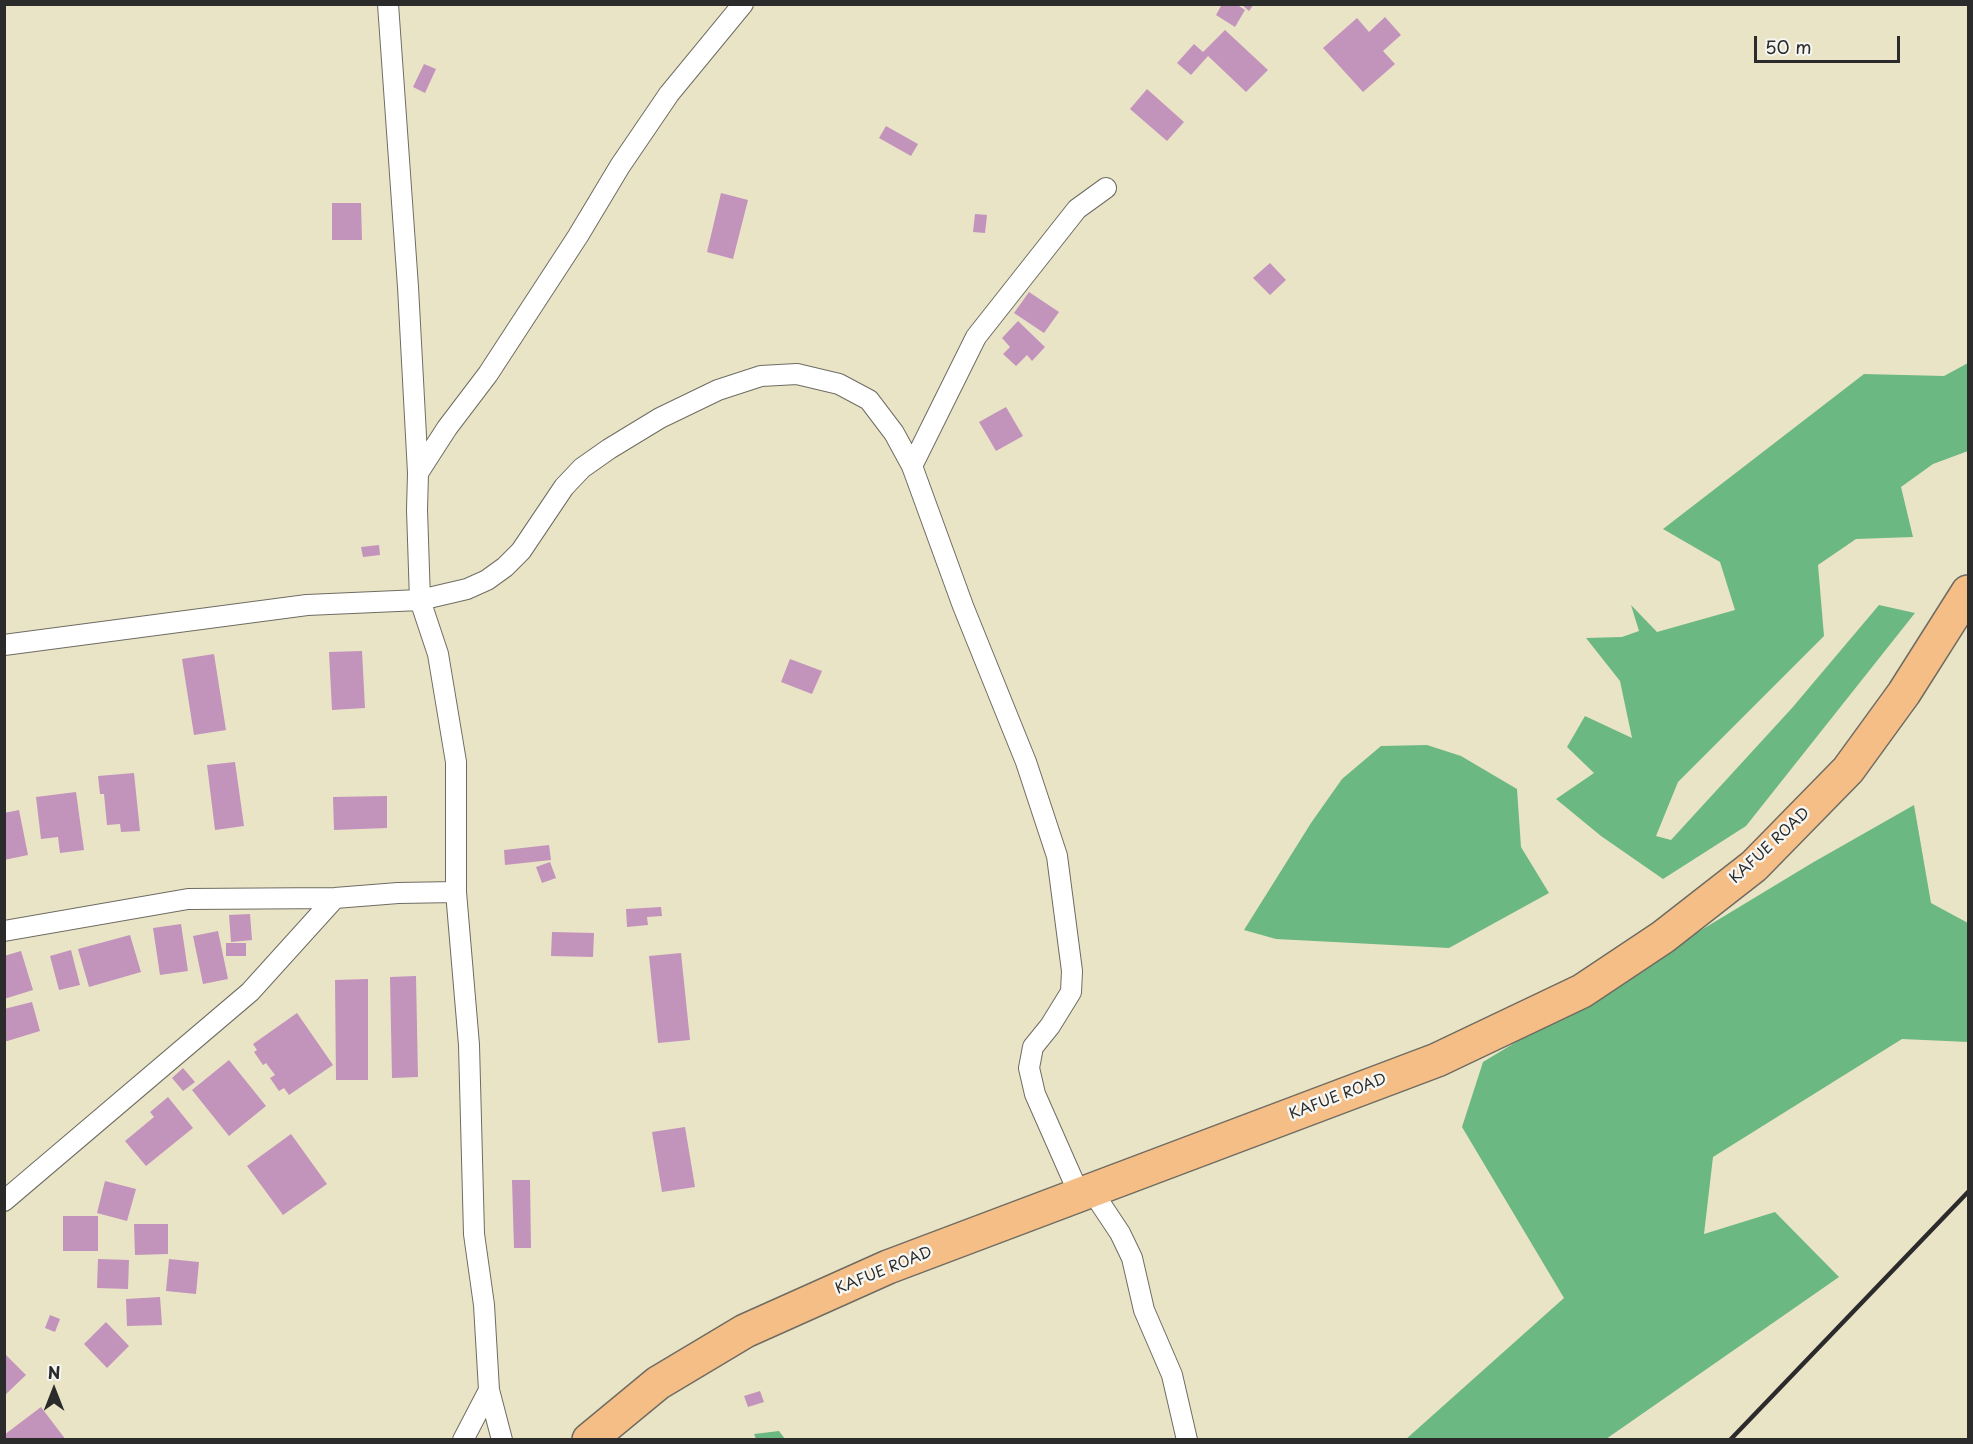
<!DOCTYPE html>
<style>
body{margin:0}
#map{position:relative;width:1973px;height:1444px;overflow:hidden;background:#eae4c7;font-family:"Playpen Sans",sans-serif}
canvas{display:block}
.frame{position:absolute;inset:0;border:6px solid #2b2b2b;pointer-events:none}
.north{position:absolute;left:24px;top:1360px;width:60px;height:60px;-webkit-text-stroke:4px #f6f6f2;paint-order:stroke;rotate:0deg;font-size:16px;font-weight:700;line-height:24px;text-align:center;color:#2b2b2b}
.north::after{content:'';display:block;margin:auto;width:21px;height:27px;background:#2b2b2b;clip-path:polygon(50% 0,100% 100%,50% 72%,0 100%)}
.scale{position:absolute;left:1754px;top:36px;width:146px;height:27px;box-sizing:border-box;border:3px solid #2b2b2b;border-top:0;padding-left:8px;font-size:18px;line-height:21px;white-space:nowrap;color:#2b2b2b;-webkit-text-stroke:4px #f6f6f2;paint-order:stroke}
</style>
<div id="map">
<canvas width="1973" height="1444"></canvas>
<div class="frame"></div>
<div class="north">N</div>
<div class="scale">50 m</div>
</div>
<script>
const ctx = document.querySelector('canvas').getContext('2d');
ctx.lineJoin = 'round';
function paint(path, color) { ctx.fillStyle = color; ctx.fill(path, 'evenodd'); }
const toPath = rows => new Path2D(rows.map(r => 'M' + r).join(''));
function trace(path, color, width, dash) { ctx.strokeStyle = color; ctx.lineWidth = width; ctx.lineCap = dash ? 'butt' : 'round'; ctx.setLineDash(dash || []); ctx.stroke(path); }
function label(font, color, halo, rows, align = 'center') {
  ctx.font = font + ' "Playpen Sans",sans-serif'; ctx.lineWidth = 5; ctx.setLineDash([]); ctx.textBaseline = 'middle'; ctx.strokeStyle = halo; ctx.fillStyle = color; for (const [text, x, y, turn = 0] of rows) {
    ctx.save(); ctx.translate(x, y); ctx.rotate((+turn || 0) * Math.PI / 180); ctx.textAlign = isNaN(turn) ? turn : align; if (halo) ctx.strokeText(text, 0, 0); ctx.fillText(text, 0, 0); ctx.restore();
  }
}
paint(toPath([
 [1968,363,1968,451,1933,464,1901,487,1913,537,1856,539,1818,565,1824,636,1678,782,1656,836,1671,840,1792,708,1879,605,1915,613,1746,826,1663,879,1601,836,1556,799,1594,773,1567,747,1585,716,1632,738,1620,681,1586,638,1622,637,1639,631,1631,605,1657,632,1735,610,1720,562,1663,529,1864,374,1944,376],
 [1427,745,1461,756,1517,789,1521,847,1549,893,1449,948,1276,939,1244,930,1311,823,1342,779,1381,746],
 [1914,805,1931,903,1968,923,1968,1042,1902,1039,1713,1157,1704,1234,1775,1212,1839,1277,1606,1439,1405,1440,1564,1298,1462,1127,1483,1062,1812,863],
 [779,1431,785,1439,756,1439,754,1434]
]), '#6cb882');
paint(toPath([
 [1222,4,1236,4,1245,10,1235,27,1216,15],
 [1241,4,1254,4,1249,11],
 [1385,17,1401,35,1383,51,1395,64,1363,92,1323,48,1357,18,1369,32],
 [1225,30,1268,70,1246,92,1208,56,1191,75,1177,63,1194,44,1203,52],
 [424,64,436,69,425,93,413,87],
 [1147,89,1184,122,1167,141,1130,109],
 [886,126,918,144,911,156,879,138],
 [721,193,748,200,733,259,707,252],
 [332,203,361,203,362,240,332,240],
 [975,214,987,215,985,233,973,232],
 [1270,263,1286,280,1270,295,1253,278],
 [1029,292,1059,312,1044,333,1014,313],
 [1018,321,1045,347,1032,361,1027,355,1016,366,1003,354,1010,347,1002,338],
 [1006,407,1023,436,996,451,979,422],
 [379,545,380,555,363,557,361,547],
 [362,651,365,708,332,710,329,652],
 [214,654,226,730,194,735,182,659],
 [790,659,822,671,812,694,781,682],
 [235,762,244,826,215,830,207,765],
 [134,773,140,831,121,832,120,824,107,825,104,794,100,794,98,776],
 [76,792,84,850,60,853,58,837,41,839,36,797],
 [387,796,387,828,334,830,333,797],
 [19,810,28,855,4,860,4,813],
 [549,845,551,860,505,865,504,850],
 [550,862,556,878,542,883,536,867],
 [661,907,662,916,647,917,648,925,627,927,626,909],
 [250,914,252,940,231,942,229,915],
 [181,924,188,971,160,975,153,928],
 [218,931,228,979,203,984,193,936],
 [552,932,594,933,593,957,551,956],
 [130,935,141,972,89,987,78,949],
 [226,943,246,943,246,956,226,956],
 [71,950,80,985,59,990,50,956],
 [21,951,33,990,4,999,4,956],
 [681,953,690,1040,658,1043,649,956],
 [416,976,418,1077,392,1078,390,977],
 [368,979,368,1080,336,1080,335,980],
 [32,1002,40,1031,4,1042,4,1009],
 [297,1013,333,1065,289,1095,284,1088,279,1091,270,1078,275,1075,266,1063,263,1065,254,1052,257,1050,253,1044],
 [229,1060,266,1106,229,1136,192,1090],
 [183,1068,195,1082,183,1091,172,1078],
 [168,1097,193,1128,146,1166,125,1141,154,1117,150,1112],
 [685,1127,695,1187,662,1192,652,1132],
 [291,1134,327,1184,283,1215,247,1166],
 [512,1180,530,1180,531,1248,514,1248],
 [105,1181,136,1189,127,1221,97,1213],
 [63,1216,98,1216,98,1251,63,1251],
 [134,1224,168,1224,168,1254,135,1255],
 [98,1259,129,1260,128,1289,97,1288],
 [169,1259,199,1262,196,1294,166,1291],
 [160,1297,162,1325,127,1326,126,1299],
 [50,1315,60,1319,55,1332,45,1328],
 [106,1322,129,1346,107,1368,84,1344],
 [4,1353,26,1375,4,1396],
 [760,1391,764,1402,748,1407,744,1396],
 [41,1407,66,1440,4,1440,4,1435]
]), '#c293bb');
const street = toPath([
 [388,4,408,287,418,473,417,510,420,600,467,589,487,580,505,567,521,551,564,487,582,468,609,449,660,418,718,390,761,376,797,374,839,384,869,400,894,433,912,466,963,606,1026,762,1057,856,1072,971,1071,992,1050,1026,1033,1047,1029,1068,1035,1094,1080,1196],
 [912,466,976,337,1077,209,1106,188],
 [418,473,447,428,488,374,578,236,620,166,669,94,743,4],
 [4,645,307,605,420,600,438,654,456,762,456,892,469,1045,474,1234,484,1305,489,1390,463,1440],
 [4,931,188,899,335,898,398,893,456,892],
 [1092,1191,1120,1233,1132,1258,1144,1310,1172,1375,1187,1440],
 [4,1201,250,992,335,898],
 [489,1390,502,1440]
]);
const highway = toPath([
 [589,1440,658,1383,745,1331,888,1267,1437,1060,1582,991,1663,937,1754,866,1848,770,1904,693,1968,592]
]);
trace(street, '#6e6c62', 22);
trace(highway, '#6e6c62', 36);
trace(street, '#fff', 20);
trace(highway, '#f6be87', 33);
trace(toPath([
 [1730,1440,1968,1192]
]), '#2b2b2b', 4.5);
label('15px', '#2b2b2b', '#f6f6f2', [
 ["KAFUE ROAD",1770,846,-43],
 ["KAFUE ROAD",1338,1097,-21],
 ["KAFUE ROAD",884,1271,-22]
]);
</script>
